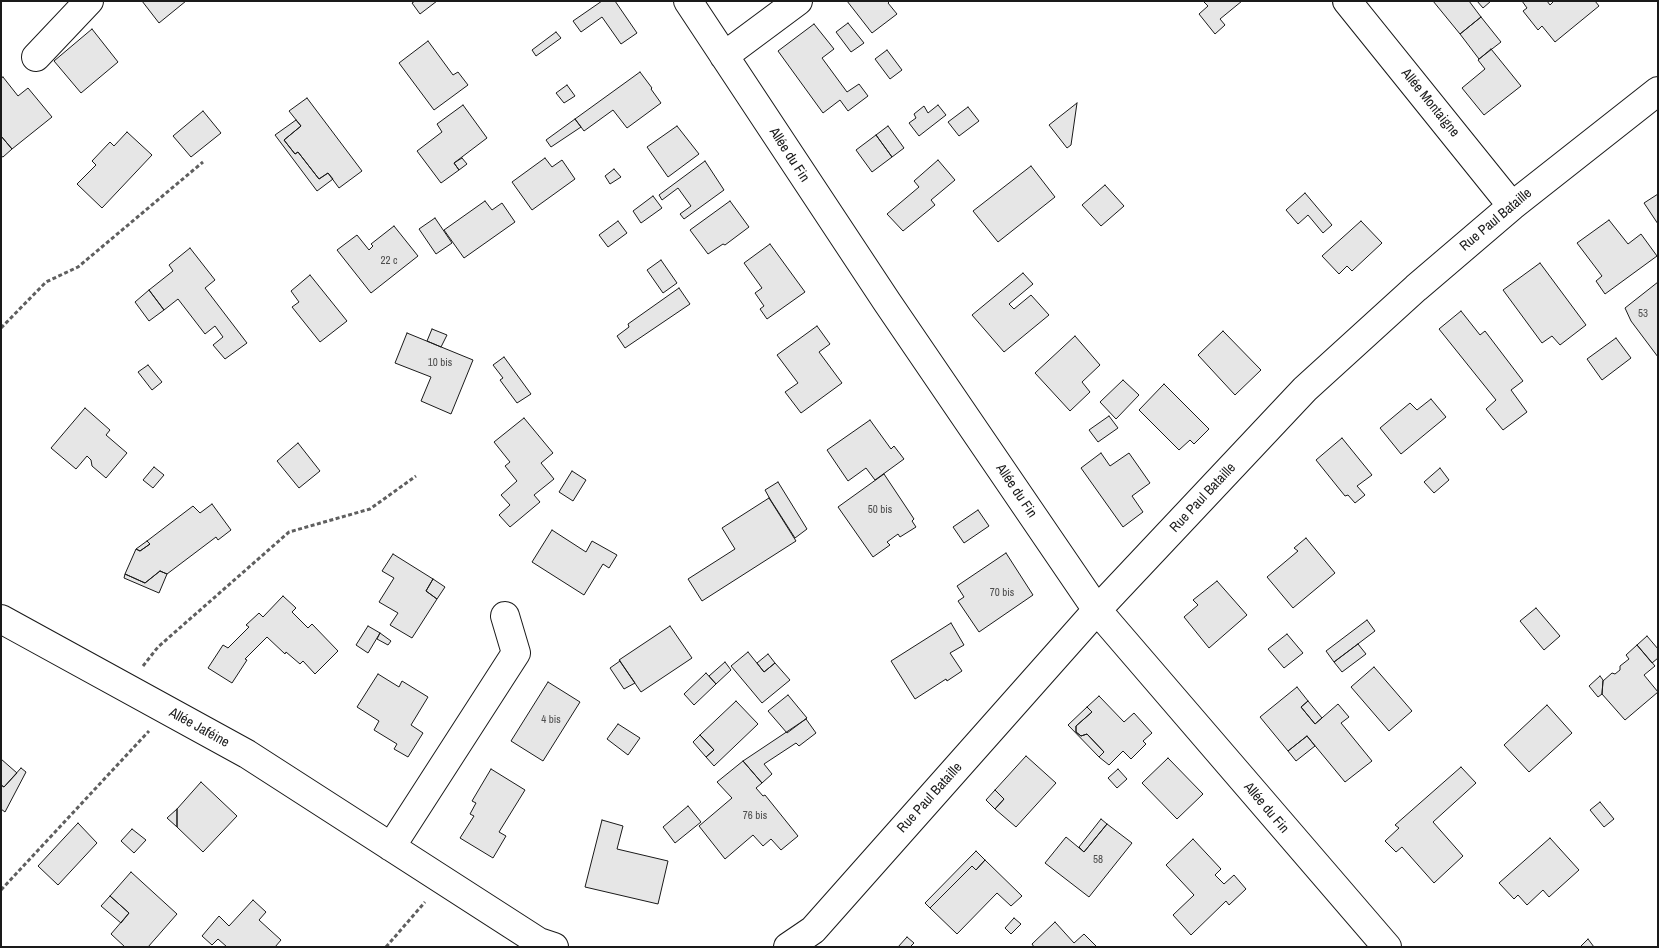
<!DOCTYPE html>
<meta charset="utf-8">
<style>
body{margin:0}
#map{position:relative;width:1659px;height:948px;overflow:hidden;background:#fff;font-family:"Archivo Narrow",sans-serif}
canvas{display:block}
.frame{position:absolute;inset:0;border:2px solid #1a1a1a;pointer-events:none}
</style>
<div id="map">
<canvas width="1659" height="948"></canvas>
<div class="frame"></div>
</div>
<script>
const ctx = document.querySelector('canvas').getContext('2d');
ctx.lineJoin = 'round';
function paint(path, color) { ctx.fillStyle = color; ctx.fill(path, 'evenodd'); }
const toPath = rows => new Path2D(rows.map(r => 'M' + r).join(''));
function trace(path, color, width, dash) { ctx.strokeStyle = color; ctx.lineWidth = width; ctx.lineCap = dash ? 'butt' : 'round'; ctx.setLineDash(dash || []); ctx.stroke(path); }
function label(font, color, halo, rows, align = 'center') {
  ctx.font = font + ' "Archivo Narrow",sans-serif'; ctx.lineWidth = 4; ctx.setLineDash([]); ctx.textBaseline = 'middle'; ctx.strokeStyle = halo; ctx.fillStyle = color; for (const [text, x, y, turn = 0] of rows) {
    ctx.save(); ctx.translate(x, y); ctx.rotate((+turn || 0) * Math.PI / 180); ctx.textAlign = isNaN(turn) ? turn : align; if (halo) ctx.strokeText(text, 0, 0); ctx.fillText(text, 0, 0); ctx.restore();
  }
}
const building = toPath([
 [142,1,186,1,159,23,142,1],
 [415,1,437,1,420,14,412,3,415,1],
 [602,1,615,1,637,33,621,44,602,17,581,32,573,21,602,1],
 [847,1,890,1,888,3,897,14,872,33,847,1],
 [1203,1,1242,1,1220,19,1225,25,1215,34,1199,14,1208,6,1203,1],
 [1433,1,1469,1,1481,17,1460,34,1433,1],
 [1477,1,1491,1,1483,8,1477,1],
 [1522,1,1547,1,1550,5,1554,1,1595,1,1599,6,1555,42,1542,26,1538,30,1523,11,1527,8,1522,1],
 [1481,17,1501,42,1479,59,1460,34,1481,17],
 [848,23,864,43,851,52,836,32,848,23],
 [814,24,834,49,822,58,847,92,859,84,868,96,848,111,840,100,823,113,778,51,814,24],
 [92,29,118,62,81,93,54,61,92,29],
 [556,32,561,38,536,56,532,50,556,32],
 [428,41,453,75,458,72,468,85,434,110,399,63,428,41],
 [1491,49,1521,86,1484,115,1462,88,1485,69,1478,60,1491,49],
 [887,50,902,70,890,79,875,59,887,50],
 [640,72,652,88,651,89,661,103,627,128,613,110,584,131,575,119,640,72],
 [3,77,18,96,28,88,52,117,12,149,1,136,1,78,3,77],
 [567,85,575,96,564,103,556,93,567,85],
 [307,98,362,171,339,188,328,173,319,179,298,152,295,154,284,140,301,126,289,111,307,98],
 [1077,103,1071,145,1067,148,1049,125,1077,103],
 [463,105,487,138,454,163,459,170,441,183,417,151,442,132,437,124,463,105],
 [938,105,946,115,919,136,909,123,916,118,914,114,924,106,928,113,938,105],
 [968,107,979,121,959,136,948,122,968,107],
 [203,111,221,133,191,157,173,136,203,111],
 [575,119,581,127,551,147,546,140,575,119],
 [296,120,301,126,284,140,295,154,298,152,319,179,328,173,333,179,317,191,275,135,296,120],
 [677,126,699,154,668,177,647,147,677,126],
 [888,126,904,148,892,157,876,135,888,126],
 [127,132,152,155,102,208,77,184,96,165,92,161,110,142,114,146,127,132],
 [876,135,892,157,872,172,856,150,876,135],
 [1,136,12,149,3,157,1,156,1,136],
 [462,158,467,164,459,170,454,163,462,158],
 [545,158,552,167,562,160,575,179,532,210,512,182,545,158],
 [938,160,955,180,931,200,935,205,903,231,887,214,919,187,914,181,938,160],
 [705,161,724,190,684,219,680,214,691,206,678,188,662,200,659,195,705,161],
 [1031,166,1055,197,998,242,973,211,1031,166],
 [614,169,621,177,610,184,605,176,614,169],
 [1105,185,1124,206,1101,226,1082,205,1105,185],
 [1305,193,1332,225,1323,233,1308,215,1298,224,1286,210,1305,193],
 [1658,194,1658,224,1644,203,1658,194],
 [653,196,662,208,641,223,633,211,653,196],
 [485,201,492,210,502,203,515,222,464,258,444,230,485,201],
 [730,201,749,227,725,245,723,244,708,254,690,230,730,201],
 [435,218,452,243,436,254,419,229,435,218],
 [1609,220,1628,244,1641,234,1657,256,1605,294,1596,281,1602,276,1577,243,1609,220],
 [618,221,627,233,608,247,599,235,618,221],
 [1361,221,1382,243,1352,271,1347,266,1339,274,1322,256,1361,221],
 [394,226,418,256,371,293,337,250,357,235,369,250,373,246,371,244,394,226],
 [770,244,805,292,767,319,760,309,764,306,755,293,762,288,744,263,770,244],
 [190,248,215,280,205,288,247,343,225,359,213,345,223,337,215,326,205,334,178,299,164,310,149,290,173,271,169,265,190,248],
 [661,260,677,283,663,293,647,270,661,260],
 [1540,263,1586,325,1560,345,1552,336,1542,343,1503,290,1540,263],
 [1023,273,1033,284,1009,304,1014,309,1031,295,1049,315,1004,352,972,315,1023,273],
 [310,275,347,321,320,342,292,307,299,302,291,291,310,275],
 [1658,282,1658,357,1631,321,1625,308,1658,282],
 [679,288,690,304,625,348,617,336,629,327,628,324,679,288],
 [149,290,164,310,149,321,135,302,149,290],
 [1461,311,1480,335,1485,331,1523,381,1511,390,1527,412,1503,430,1486,409,1496,400,1439,329,1461,311],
 [817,326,830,344,819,352,842,383,801,413,785,392,798,383,777,355,817,326],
 [432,329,447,335,441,347,427,341,432,329],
 [1223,331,1261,370,1235,395,1198,355,1223,331],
 [407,333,473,360,451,414,421,401,431,377,395,363,407,333],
 [1075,336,1100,365,1082,382,1090,392,1070,411,1035,373,1075,336],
 [1616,338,1631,358,1602,380,1587,359,1616,338],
 [504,357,531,394,517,403,500,380,503,378,493,365,504,357],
 [148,365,162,382,152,390,138,372,148,365],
 [1123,380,1139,395,1116,419,1100,402,1123,380],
 [1164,384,1209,429,1194,444,1190,440,1179,450,1139,410,1164,384],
 [1431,399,1446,417,1401,454,1380,428,1410,403,1417,410,1431,399],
 [85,408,110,430,106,435,127,453,106,478,92,466,91,460,87,456,76,469,51,448,85,408],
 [1109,416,1118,428,1098,442,1089,430,1109,416],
 [524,418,553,453,541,463,554,479,534,495,540,502,510,527,499,515,510,505,501,495,517,481,505,466,510,462,494,442,524,418],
 [870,420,891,449,894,446,904,459,875,480,866,468,848,481,827,450,870,420],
 [1342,438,1372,475,1357,486,1365,495,1355,503,1348,495,1345,496,1316,460,1342,438],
 [298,443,320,471,299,488,277,461,298,443],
 [1101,453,1110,466,1129,453,1150,483,1132,496,1143,512,1123,527,1081,468,1101,453],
 [154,467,164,475,153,488,143,480,154,467],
 [1440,468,1449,480,1434,493,1424,482,1440,468],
 [572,471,586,480,573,501,559,492,572,471],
 [884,474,914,519,912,521,916,527,900,537,898,534,887,542,890,545,873,557,838,507,884,474],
 [778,482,807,529,795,538,770,499,765,490,778,482],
 [769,498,796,541,702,601,688,579,735,549,722,528,769,498],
 [212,504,231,530,218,540,216,537,167,574,160,571,145,583,125,574,136,549,140,551,150,544,147,541,193,506,200,513,212,504],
 [978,510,989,526,964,543,953,527,978,510],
 [552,530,586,552,592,541,617,555,609,568,603,564,584,595,532,562,552,530],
 [1306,538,1335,573,1293,608,1267,577,1298,551,1294,548,1306,538],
 [147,541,150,544,140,551,136,549,147,541],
 [1006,553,1033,595,979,632,958,601,964,597,957,586,1006,553],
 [393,554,433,579,426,591,437,599,412,638,390,625,398,613,379,602,394,578,382,571,393,554],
 [160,571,167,574,159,593,124,578,125,574,145,583,160,571],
 [433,579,445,587,437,599,426,591,433,579],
 [1217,581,1247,615,1209,648,1184,617,1198,605,1193,600,1217,581],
 [283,596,296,608,292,612,308,628,312,624,338,651,315,674,303,661,300,664,286,652,285,654,267,637,245,659,247,660,232,683,208,668,223,645,228,648,249,627,246,625,259,613,263,617,283,596],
 [1536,608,1560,636,1544,650,1520,621,1536,608],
 [1367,620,1375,631,1334,662,1326,651,1367,620],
 [951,623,964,645,950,653,962,671,947,681,946,679,915,699,891,661,951,623],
 [368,626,380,633,368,653,356,645,368,626],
 [670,626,692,658,641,692,619,660,670,626],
 [380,633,391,641,388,645,377,639,380,633],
 [1287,634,1303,653,1284,668,1268,649,1287,634],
 [1647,636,1658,649,1658,658,1652,663,1637,645,1647,636],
 [1358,644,1366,654,1342,672,1334,662,1358,644],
 [1637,645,1655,666,1644,675,1658,692,1625,720,1602,694,1603,681,1612,673,1615,674,1620,670,1620,666,1629,659,1626,655,1637,645],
 [748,652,764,672,775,663,790,680,762,703,731,666,748,652],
 [768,654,775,663,764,672,757,663,768,654],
 [620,661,635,683,624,689,610,668,620,661],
 [725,662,731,670,716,684,709,676,725,662],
 [1374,667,1412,711,1389,731,1351,687,1374,667],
 [706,673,716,684,694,705,684,694,706,673],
 [378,674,399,687,402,681,428,697,411,725,423,733,408,757,394,749,397,744,374,730,379,721,357,707,378,674],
 [1600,676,1603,680,1602,694,1598,697,1589,686,1600,676],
 [548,682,580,702,543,761,511,741,548,682],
 [1297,687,1308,701,1301,707,1315,724,1338,704,1349,717,1341,723,1372,761,1345,782,1307,736,1288,751,1260,717,1297,687],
 [788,695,807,718,787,733,768,711,788,695],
 [1099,696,1124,722,1134,713,1152,733,1143,741,1146,744,1131,759,1123,751,1109,765,1099,757,1104,752,1087,734,1081,736,1076,732,1076,726,1092,712,1087,707,1099,696],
 [736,701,758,724,714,766,706,757,714,750,700,735,736,701],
 [1308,701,1322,718,1315,724,1301,707,1308,701],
 [1547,705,1572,733,1529,772,1504,745,1547,705],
 [1087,707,1092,712,1076,726,1076,732,1081,736,1087,734,1104,752,1099,757,1068,725,1087,707],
 [806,719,816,733,799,746,796,743,764,764,772,774,762,783,743,761,806,719],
 [618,724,640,738,628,755,607,739,618,724],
 [700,735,714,750,706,757,693,742,700,735],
 [1307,736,1315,746,1296,761,1288,751,1307,736],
 [1026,756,1056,783,1016,827,995,809,1004,799,995,790,1026,756],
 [1168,758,1203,794,1177,819,1142,783,1168,758],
 [1,759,17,773,4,787,1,785,1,759],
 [743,761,762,783,756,788,763,796,765,795,798,836,781,850,771,839,763,846,753,835,725,859,699,826,732,798,717,782,743,761],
 [1461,767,1476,783,1433,822,1463,856,1434,883,1402,847,1396,852,1385,841,1399,828,1395,825,1461,767],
 [21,768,26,772,5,812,1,809,1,785,4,787,21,768],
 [491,769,525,790,499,832,506,836,493,858,460,838,474,816,470,814,476,803,472,801,491,769],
 [1118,769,1127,779,1117,788,1108,778,1118,769],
 [201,782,237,816,203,852,177,827,177,809,201,782],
 [995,790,1004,799,995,809,986,800,995,790],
 [1600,802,1614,819,1604,827,1590,810,1600,802],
 [688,806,701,822,675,843,663,827,688,806],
 [177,809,177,827,167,818,177,809],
 [1101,819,1107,824,1084,852,1079,847,1101,819],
 [602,820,623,826,617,849,668,861,658,904,585,887,602,820],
 [78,823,97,843,58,885,38,866,78,823],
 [1107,824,1132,843,1089,897,1045,863,1066,837,1084,852,1107,824],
 [132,829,146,840,134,853,121,841,132,829],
 [1550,838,1579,870,1549,897,1543,890,1527,905,1518,895,1514,899,1499,883,1550,838],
 [1193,839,1221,869,1215,875,1224,884,1234,875,1246,889,1229,905,1226,901,1191,935,1173,915,1194,895,1166,865,1193,839],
 [976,851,985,860,976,870,972,866,930,908,925,903,976,851],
 [985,860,1022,896,1011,906,997,893,957,934,930,908,972,866,976,870,985,860],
 [131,872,177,914,148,947,125,947,111,934,129,913,110,896,131,872],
 [110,896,129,913,121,923,101,906,110,896],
 [253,900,266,912,259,920,281,940,275,947,227,947,218,939,212,945,202,936,219,916,229,926,253,900],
 [1014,918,1021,924,1011,934,1005,928,1014,918],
 [1055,922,1074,943,1084,934,1097,947,1034,947,1032,944,1055,922],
 [907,937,914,943,910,947,898,947,907,937],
 [1588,939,1594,947,1580,947,1588,939]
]);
paint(building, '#e6e6e6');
trace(building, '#1a1a1a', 1);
const minor = toPath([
 [688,1,887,302,1097,610,1387,947],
 [1347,1,1512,206],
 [724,56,798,1],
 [36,57,89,1],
 [1,619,247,754,539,942,554,947],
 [391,847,516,653,505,616],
 [788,947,813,930,1097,610,1305,389,1416,288,1512,206,1658,91]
]);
trace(minor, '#1a1a1a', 30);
trace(toPath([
 [1,328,46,282,78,267,203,162],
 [143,666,158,647,289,532,370,509,416,476],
 [1,890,149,731],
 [386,947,425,902]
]), '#5f5f5f', 3, [4, 2.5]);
trace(minor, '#fff', 28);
label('11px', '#4d4d4d', null, [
 ["22 c",389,261],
 ["53",1643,314],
 ["10 bis",440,363],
 ["50 bis",880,510],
 ["70 bis",1002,593],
 ["4 bis",551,720],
 ["76 bis",755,816],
 ["58",1098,860]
]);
label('14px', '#1a1a1a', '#fff', [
 ["Allée Montaigne",1430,103,51],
 ["Allée du Fin",789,155,57],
 ["Rue Paul Bataille",1496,220,-40],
 ["Allée du Fin",1016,491,56],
 ["Rue Paul Bataille",1203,498,-47],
 ["Allée Jaféine",199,728,29],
 ["Rue Paul Bataille",930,798,-48],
 ["Allée du Fin",1266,808,50]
]);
</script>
